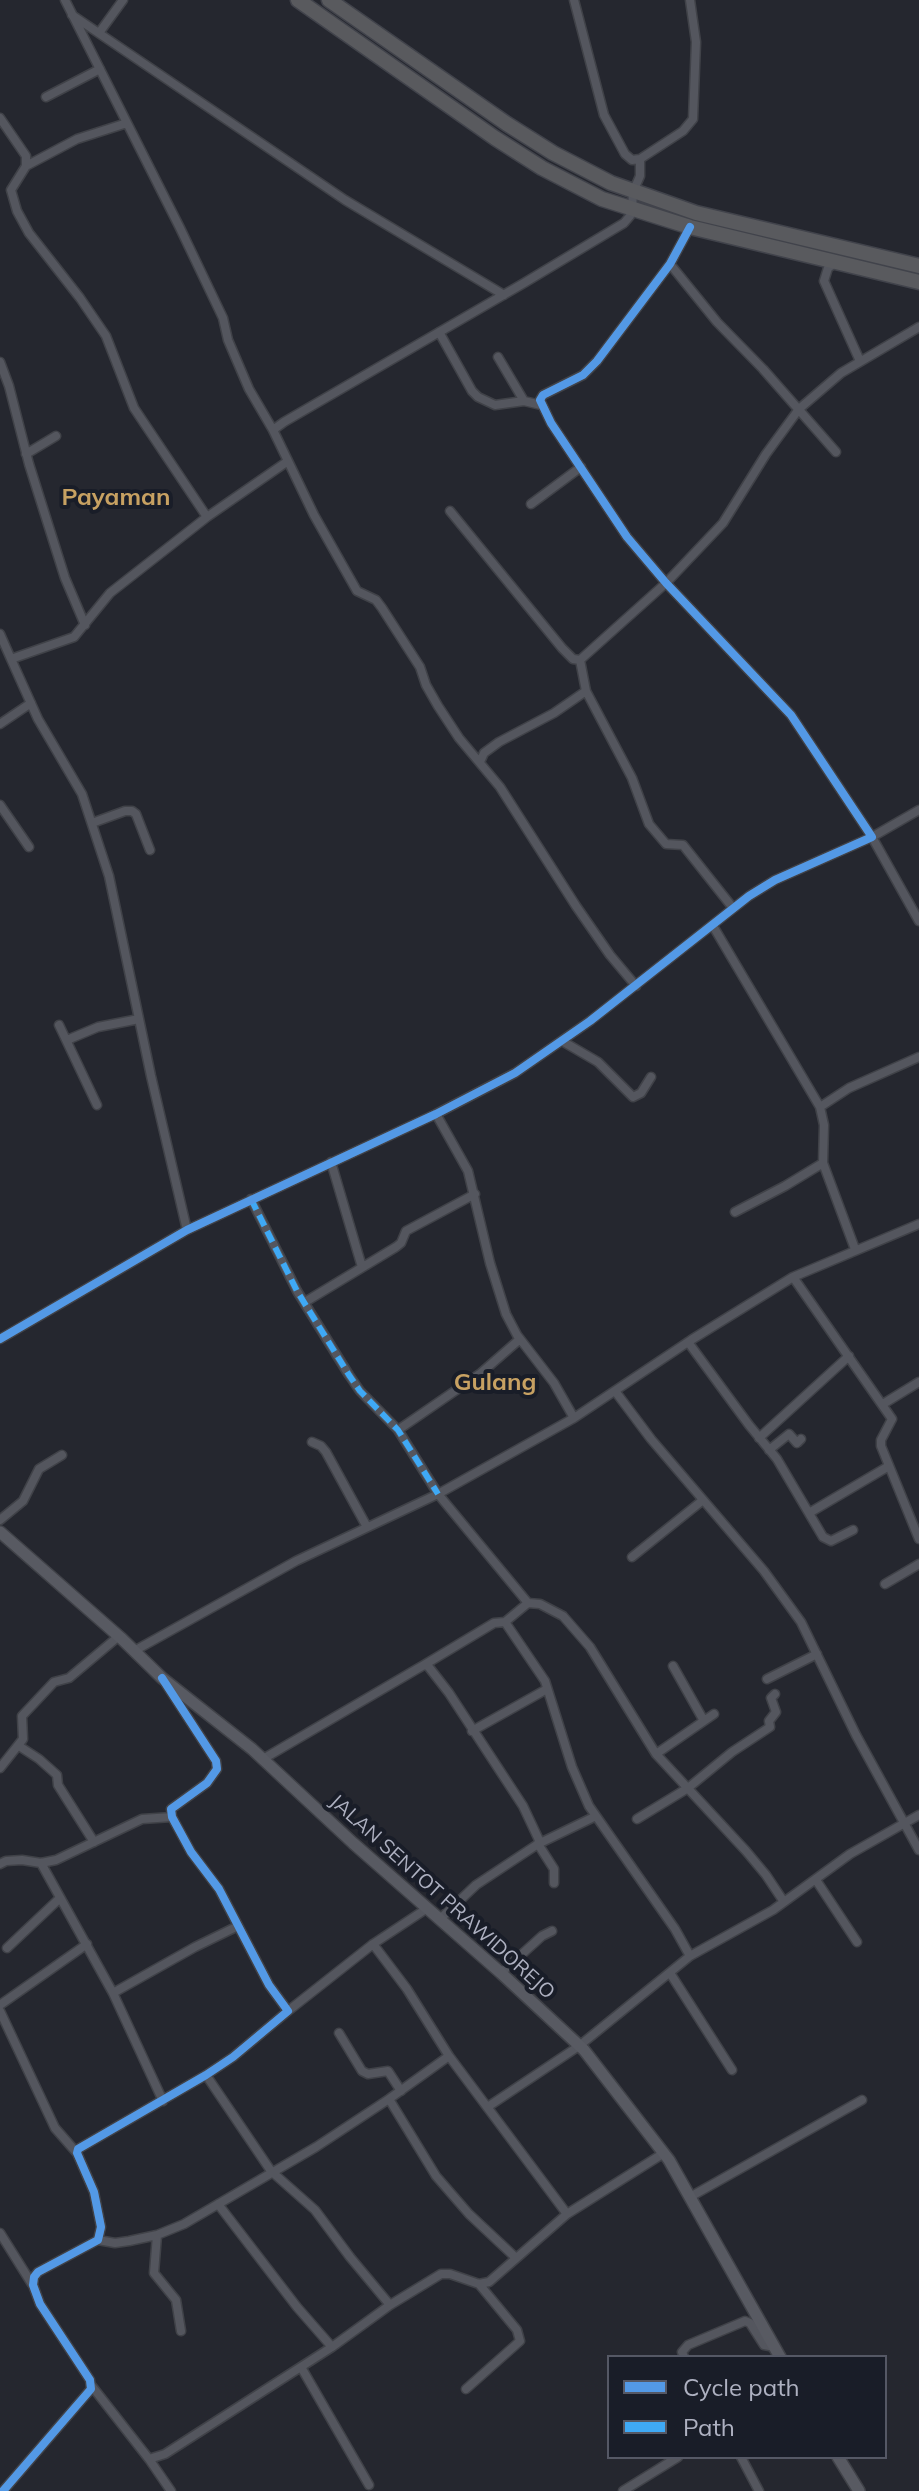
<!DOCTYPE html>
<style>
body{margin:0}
#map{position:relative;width:919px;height:2491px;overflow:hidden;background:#25272f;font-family:Mulish,sans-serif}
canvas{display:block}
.legend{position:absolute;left:607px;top:2355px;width:280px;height:104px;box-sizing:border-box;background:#191d28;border:2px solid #555865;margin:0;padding:10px 14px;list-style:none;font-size:24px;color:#aeb1c1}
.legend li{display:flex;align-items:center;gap:16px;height:40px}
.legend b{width:40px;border:2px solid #555865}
</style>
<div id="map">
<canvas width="919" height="2491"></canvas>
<ul class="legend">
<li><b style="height:10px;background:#5399e6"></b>Cycle path</li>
<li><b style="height:10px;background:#3fa9f5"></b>Path</li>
</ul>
</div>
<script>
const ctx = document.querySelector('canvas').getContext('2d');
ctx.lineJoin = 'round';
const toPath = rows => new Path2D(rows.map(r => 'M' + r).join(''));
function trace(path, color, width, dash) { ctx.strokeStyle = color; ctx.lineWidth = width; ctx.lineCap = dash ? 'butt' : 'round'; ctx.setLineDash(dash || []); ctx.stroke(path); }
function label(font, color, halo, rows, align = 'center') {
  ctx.font = font + ' Mulish,sans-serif'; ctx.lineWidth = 8; ctx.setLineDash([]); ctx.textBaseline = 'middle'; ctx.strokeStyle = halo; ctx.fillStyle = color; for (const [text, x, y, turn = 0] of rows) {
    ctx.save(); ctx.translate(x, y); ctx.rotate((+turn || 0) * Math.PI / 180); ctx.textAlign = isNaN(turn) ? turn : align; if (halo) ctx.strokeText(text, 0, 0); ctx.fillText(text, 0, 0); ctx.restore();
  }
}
const street = toPath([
 [65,0,180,228,223,318,228,340,249,389,273,430],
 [574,0,604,115,625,154,632,160,640,159],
 [72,15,345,200,504,295],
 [99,33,123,0],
 [46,97,100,69],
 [0,118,26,156,26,166,11,190,17,211,29,233,80,298,106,336,134,408,207,517],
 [26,166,77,139,127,123],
 [836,262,828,268,824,281,860,361],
 [670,264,717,322,763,369,836,452],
 [439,332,472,391,478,397,495,405,524,401,541,405],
 [498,357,524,401],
 [0,362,9,386,29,464,65,578,85,625],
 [26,454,56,436],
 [288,461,314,515,357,591,376,600,382,608,420,667,426,685,438,706,459,738,500,787,576,906,610,955,636,986],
 [531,504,581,467],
 [450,511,562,648,573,659,580,660],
 [0,634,11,659,74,637,110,593,207,517,288,461,273,430,284,422,524,283,624,223,630,216,632,210,633,192,640,176,640,159,683,131,693,119,696,42,690,0],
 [11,659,38,719,82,794,109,876,151,1076,187,1230],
 [0,724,31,703],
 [480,762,484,753,499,742,554,713,586,691],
 [0,805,29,847],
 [919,810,872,837,919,921],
 [92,823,125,811,132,811,136,814,150,850],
 [733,908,683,845,666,844,649,824,632,778,586,691,580,660,666,583,723,523,766,454,799,409,841,373,919,327],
 [713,926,820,1107,824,1125,823,1163,855,1249],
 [59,1025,97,1105],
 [67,1040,98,1027,139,1019],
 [562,1041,598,1062,633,1097,641,1093,651,1077],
 [820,1107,849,1088,919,1057],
 [436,1114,468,1171,490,1263,506,1314,517,1335,554,1383,574,1418],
 [331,1162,362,1267],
 [251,1199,297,1291,349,1375,360,1391,398,1430,438,1494,528,1603,505,1622,545,1681,572,1767,589,1806,675,1929,690,1956],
 [735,1212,785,1186,823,1163],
 [793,1277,892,1419,881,1440,881,1446,919,1539],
 [305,1302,396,1247,401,1243,406,1231,475,1194],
 [0,1339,187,1230,436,1114,515,1073,590,1021,749,896,775,880,872,837,791,715,666,583,627,537,551,423,540,400,543,395,583,375,597,361,670,264,690,227],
 [688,1342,749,1425,777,1459,823,1537,831,1541,853,1530],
 [615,1391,651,1439,764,1571,801,1622,856,1735,919,1850],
 [883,1404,919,1382],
 [398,1430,481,1373,520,1339],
 [759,1438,849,1356],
 [312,1442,321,1446,326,1452,367,1527],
 [769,1450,789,1434,797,1443,801,1439],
 [809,1513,889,1466],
 [0,1520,23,1501,39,1469,62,1455],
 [632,1557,703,1500],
 [885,1584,919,1564],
 [528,1603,540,1604,563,1616,590,1647,656,1754,746,1851,766,1875,784,1902],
 [134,1651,296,1561,438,1494,574,1418,691,1340,793,1277,919,1224],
 [424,1665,494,1623,505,1622],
 [673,1666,704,1721],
 [767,1679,817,1654],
 [472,1731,547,1689],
 [19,1746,39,1759,57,1775,58,1785,94,1842],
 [656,1754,714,1714],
 [263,1759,417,1669,424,1665,428,1666,449,1693,523,1806,539,1840,538,1844,476,1885,439,1920],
 [0,1768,23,1739,22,1716,54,1682,69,1678,119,1636],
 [637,1819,688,1788,732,1752,770,1727,769,1721,776,1712,771,1698,775,1694],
 [41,1863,113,1993,163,2101],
 [0,1864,6,1861,22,1860,41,1863,56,1860,142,1819,172,1817],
 [816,1880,857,1942],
 [554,1883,554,1869,538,1844,596,1816],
 [373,1944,407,1989,449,2056],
 [7,1948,60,1898],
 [501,1973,542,1936,552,1931],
 [670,1973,732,2070],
 [113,1993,195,1947,238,1926],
 [0,2005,87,1944],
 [0,2011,55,2128,77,2153],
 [288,2011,373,1944,426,1909],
 [339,2033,362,2071,368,2074,388,2071,401,2091],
 [206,2075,271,2171,315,2210,350,2257,390,2305],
 [389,2099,436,2176,469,2214,516,2258],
 [489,2106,579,2046,690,1956,773,1910,850,1854,919,1815],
 [690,2197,862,2100],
 [218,2204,297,2307,332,2347],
 [0,2233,32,2284],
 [157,2235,154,2273,176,2300,181,2331],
 [98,2240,115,2243,129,2241,157,2235,184,2224,316,2147,389,2099,449,2056,567,2214],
 [684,2357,682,2352,688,2345,745,2321,750,2323,764,2345,775,2347],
 [301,2367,369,2485],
 [91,2385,149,2459,165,2454,332,2347,390,2305,441,2274,450,2274,479,2284,489,2282,567,2214,664,2153],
 [466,2389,520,2341,517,2330,479,2284],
 [741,2457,759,2491],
 [149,2459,171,2491],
 [3,2491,91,2389,90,2380,40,2304,33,2285,34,2277,38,2272,98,2240,101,2227,94,2192,77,2153,78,2149,206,2075,233,2057,288,2011,269,1985,219,1889,191,1852,172,1817,171,1809,207,1783,217,1769,216,1761,166,1684],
 [623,2491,678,2457]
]);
const secondary = toPath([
 [0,1532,122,1639,162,1678,252,1749,353,1843,501,1973,584,2050,669,2160,780,2357],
 [838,2457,859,2491]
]);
const highway = toPath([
 [298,0,495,138,542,168,602,199,690,227,919,282],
 [329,0,507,124,553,153,611,183,696,213,919,266]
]);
trace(street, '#404248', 11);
trace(secondary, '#404248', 14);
trace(highway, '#41434b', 17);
trace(street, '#54565e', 8);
trace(secondary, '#585a62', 11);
trace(highway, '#595a5e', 14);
trace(toPath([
 [251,1199,297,1291,349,1375,360,1391,398,1430,438,1494]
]), '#3fa9f5', 6, [12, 6]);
trace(toPath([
 [0,1339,187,1230,436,1114,515,1073,590,1021,749,896,775,880,872,837,791,715,666,583,627,537,551,423,540,400,543,395,583,375,597,361,670,264,690,227],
 [3,2491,91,2389,90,2380,40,2304,33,2285,34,2277,38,2272,98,2240,101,2227,94,2192,77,2153,78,2149,206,2075,233,2057,288,2011,269,1985,219,1889,191,1852,172,1817,171,1809,207,1783,217,1769,216,1761,162,1678]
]), '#5399e6', 8);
label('20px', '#aeb1c1', '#191d28', [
 ["JALAN SENTOT PRAWIDOREJO",442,1897,42]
]);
label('bold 24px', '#c7a162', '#191d28', [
 ["Payaman",116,498],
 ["Gulang",495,1383]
]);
</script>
